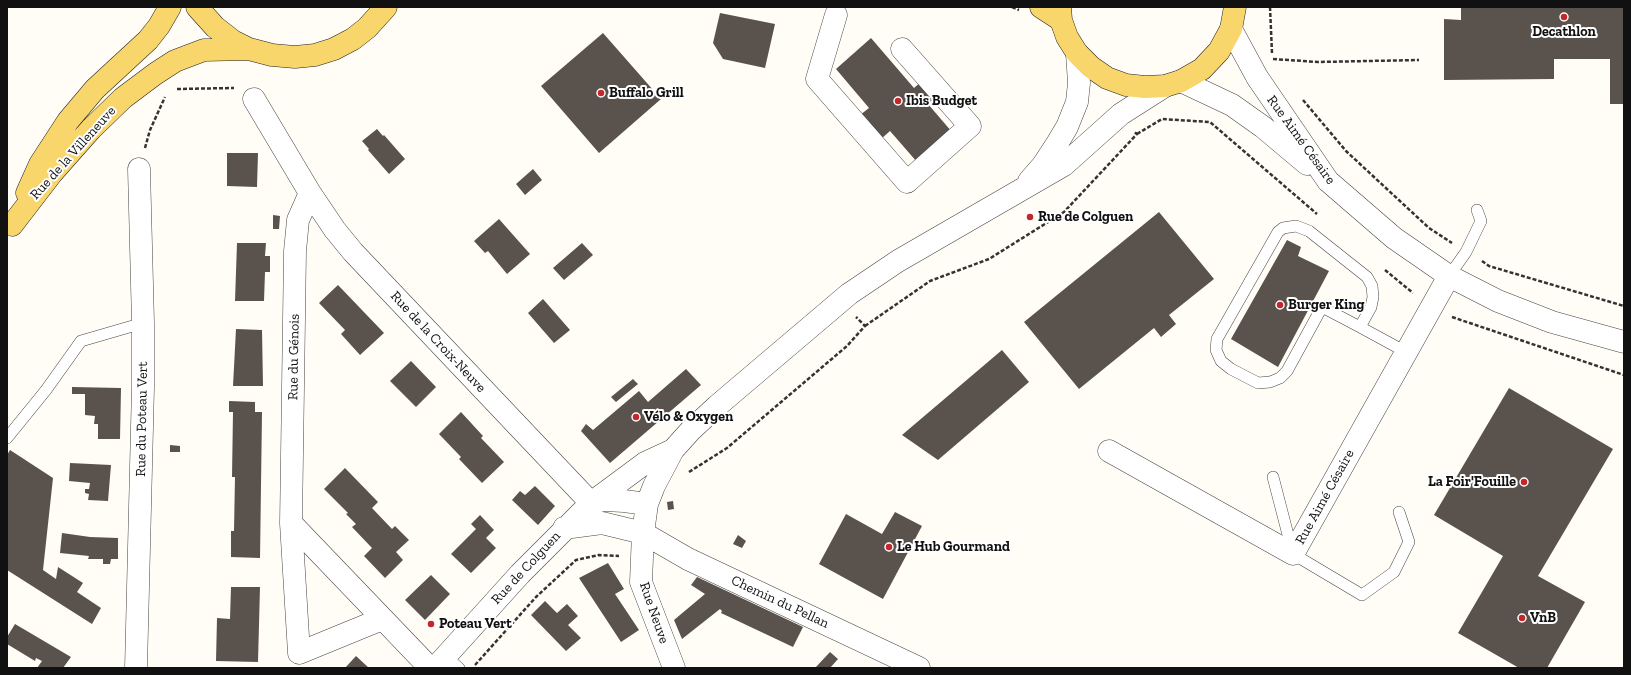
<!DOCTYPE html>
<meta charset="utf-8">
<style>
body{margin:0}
#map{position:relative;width:1631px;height:675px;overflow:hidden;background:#fffdf5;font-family:"Zilla Slab",serif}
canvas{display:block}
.frame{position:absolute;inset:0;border:8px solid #111;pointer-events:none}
</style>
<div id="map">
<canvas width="1631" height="675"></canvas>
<div class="frame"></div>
</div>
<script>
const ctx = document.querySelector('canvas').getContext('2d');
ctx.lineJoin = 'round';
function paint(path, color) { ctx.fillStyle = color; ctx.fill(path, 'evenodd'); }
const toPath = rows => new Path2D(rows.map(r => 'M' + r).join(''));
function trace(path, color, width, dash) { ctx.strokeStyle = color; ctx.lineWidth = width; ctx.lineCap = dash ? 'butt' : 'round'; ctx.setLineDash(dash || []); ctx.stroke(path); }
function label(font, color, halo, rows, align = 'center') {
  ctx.font = font + ' "Zilla Slab",serif'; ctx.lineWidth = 4; ctx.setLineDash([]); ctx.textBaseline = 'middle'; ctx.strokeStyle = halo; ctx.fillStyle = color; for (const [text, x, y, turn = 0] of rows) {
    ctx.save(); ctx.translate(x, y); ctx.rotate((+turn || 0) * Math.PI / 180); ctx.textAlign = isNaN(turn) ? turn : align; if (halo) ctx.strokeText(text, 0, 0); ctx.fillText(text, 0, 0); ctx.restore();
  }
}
paint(toPath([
 [1461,7,1624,7,1624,104,1610,104,1610,59,1554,59,1554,79,1444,80,1444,19,1461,20],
 [720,13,775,24,765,68,723,59,713,43],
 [603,33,661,99,599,153,541,86],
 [871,38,914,88,922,81,936,97,928,104,952,132,917,162,890,131,881,139,860,115,869,108,836,69],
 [377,129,383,136,384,135,405,159,389,174,368,150,369,149,362,141],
 [227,153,258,153,257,187,227,186],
 [533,169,542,180,525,195,516,184],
 [1159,212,1214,279,1169,315,1176,324,1161,337,1154,328,1079,389,1024,322],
 [273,215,280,216,279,229,273,229],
 [499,219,530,254,507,274,488,251,485,253,474,241],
 [1287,240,1301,247,1298,256,1329,271,1278,367,1231,339],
 [237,243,266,243,265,256,270,256,270,272,265,272,264,301,235,301],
 [582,243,593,255,564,280,553,268],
 [338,285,384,333,360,355,341,334,345,330,319,303],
 [543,299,570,330,554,343,528,313],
 [236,329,262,330,263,386,233,386],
 [1002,350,1029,382,938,460,902,435],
 [411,361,436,387,416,407,390,381],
 [686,369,701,385,610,463,581,431,586,424,593,430,639,391,648,402],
 [633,379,638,384,616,402,611,397],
 [72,387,121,388,120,439,98,439,98,424,94,424,95,416,85,415,85,394,72,394],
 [1509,388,1613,449,1538,576,1585,602,1547,668,1519,668,1458,633,1503,556,1434,515],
 [229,401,255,402,255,412,262,412,260,558,231,557,231,531,234,531,235,477,232,477,233,412,229,412],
 [461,412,483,436,481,438,504,462,482,483,459,459,461,457,439,434],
 [170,445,180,446,180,452,170,452],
 [10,450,53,478,43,570,56,579,58,567,83,583,77,592,101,608,92,624,7,570,7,455],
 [70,463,111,465,108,501,88,500,89,494,85,493,85,489,89,489,90,483,69,481],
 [345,468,378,502,372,508,392,529,395,526,409,540,396,552,403,560,385,578,364,556,372,548,352,527,356,524,346,514,348,513,324,489],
 [535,486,555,506,538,525,512,500,520,491,525,495],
 [673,501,674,509,668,510,667,502],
 [895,512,922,526,883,599,819,564,846,514,882,534],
 [480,515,494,530,486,538,496,548,471,573,451,554,476,529,471,524],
 [62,533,90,537,118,538,118,559,111,559,110,564,103,564,103,559,88,559,89,556,60,553],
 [738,535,746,541,742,548,733,544],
 [608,563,624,589,615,594,639,630,621,642,579,578],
 [431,575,450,594,425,620,405,600],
 [697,577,803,627,793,647,721,613,722,611,720,609,682,639,674,620,705,594,691,585],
 [231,587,260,587,258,662,216,661,217,618,230,619],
 [545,601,557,613,567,604,578,616,568,625,581,638,566,651,531,615],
 [15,624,71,657,63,668,37,668,42,661,36,658,35,661,7,644,7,637],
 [830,652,838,659,830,668,815,668],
 [356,656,369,668,345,668]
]), '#5a524d');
const lane = toPath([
 [1296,226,1309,231,1367,277,1372,286,1373,297,1371,307,1360,327,1322,307,1287,371,1280,378,1270,382,1258,383,1231,369,1221,361,1216,350,1217,339,1278,232,1283,228,1296,226],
 [1449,276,1466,252,1481,221,1477,210],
 [1360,327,1406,352],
 [7,438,46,390,81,341,143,323],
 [1273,477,1293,554,1362,595,1394,572,1409,542,1399,512],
 [445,656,459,668]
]);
const street = toPath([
 [836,15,817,79,907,182,970,126,902,49],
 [1231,29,1257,77,1328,181,1394,238,1449,276,1498,301,1552,322,1624,342],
 [1181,81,1232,105,1263,127,1307,164],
 [254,99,310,193,335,230,353,252,591,503],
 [1029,181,1043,165,1058,142,1067,127,1077,102,1079,83,1077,53],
 [310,193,298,220,295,251,291,523,430,668],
 [1109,451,1293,554,1449,276],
 [591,503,604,500,624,501,647,504],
 [291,523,299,653,382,619],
 [564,528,602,523,643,533,688,559,919,668],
 [136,668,143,387,143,323,139,169],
 [435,668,520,574,591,503,645,463,673,450],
 [674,668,641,582,643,533,647,504,654,486,673,450,691,430,717,406,849,294,898,261,1064,165,1121,114,1165,86]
]);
const primary = toPath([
 [197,7,215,27,233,41,249,49,272,55,295,57,315,55,334,49,353,39,367,28,386,7],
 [1041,7,1061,20],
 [1060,7,1061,20,1067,37,1077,53,1091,67,1107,78,1126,85,1145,87,1165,86,1181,81,1202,69,1219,51,1231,29,1235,7],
 [27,193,40,164,68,121,95,89,148,40,159,26,170,7],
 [12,225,52,173,91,129,123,98,155,74,175,61,204,50,249,49]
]);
trace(lane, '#444', 12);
trace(street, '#444', 23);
trace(primary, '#222', 23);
trace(toPath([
 [1012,7,1019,10],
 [1270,7,1272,53],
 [1273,59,1318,62,1419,60],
 [177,89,234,88],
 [1303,100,1346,151,1429,228,1452,243],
 [1137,134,1162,119,1210,122,1317,214],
 [145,148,150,130,165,97],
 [1482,261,1489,266,1624,306],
 [1385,270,1413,293],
 [1452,317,1624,375],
 [865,326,930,281,989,259,1064,212,1137,134,1134,132],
 [689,472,727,448,847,346,865,326,856,317],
 [475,665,536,597,576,560,599,555,619,556]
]), '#333', 2.5, [4, 2]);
trace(lane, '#fff', 11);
trace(street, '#fff', 22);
trace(primary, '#f9d66b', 22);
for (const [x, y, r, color] of [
 [1564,17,4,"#c4262e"],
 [601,93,4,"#c4262e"],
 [898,101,4,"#c4262e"],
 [1030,217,4,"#c4262e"],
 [1280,305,4,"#c4262e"],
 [636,417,4,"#c4262e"],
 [1524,482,4,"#c4262e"],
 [889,547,4,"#c4262e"],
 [1522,618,4,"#c4262e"],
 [431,624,4,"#c4262e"]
]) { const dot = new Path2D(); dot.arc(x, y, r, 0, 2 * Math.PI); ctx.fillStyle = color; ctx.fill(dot); trace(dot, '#fff', 1.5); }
label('bold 14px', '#111', '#fff', [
 ["Decathlon",1564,32,"center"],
 ["Buffalo Grill",609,93],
 ["Ibis Budget",906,101],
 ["Rue de Colguen",1038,217],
 ["Burger King",1288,305],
 ["Vélo & Oxygen",644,417],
 ["La Foir'Fouille",1516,482,"right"],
 ["Le Hub Gourmand",897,547],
 ["VnB",1530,618],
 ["Poteau Vert",439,624]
], 'left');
label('14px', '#111', '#fff', [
 ["Rue Aimé Césaire",1301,140,54],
 ["Rue de la Villeneuve",73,153,-48],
 ["Rue de la Croix-Neuve",438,342,47],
 ["Rue du Génois",294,357,-89],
 ["Rue du Poteau Vert",142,419,-89],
 ["Rue Aimé Césaire",1325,497,-61],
 ["Rue de Colguen",526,568,-47],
 ["Chemin du Pellan",780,602,25],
 ["Rue Neuve",654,613,71]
]);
</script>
